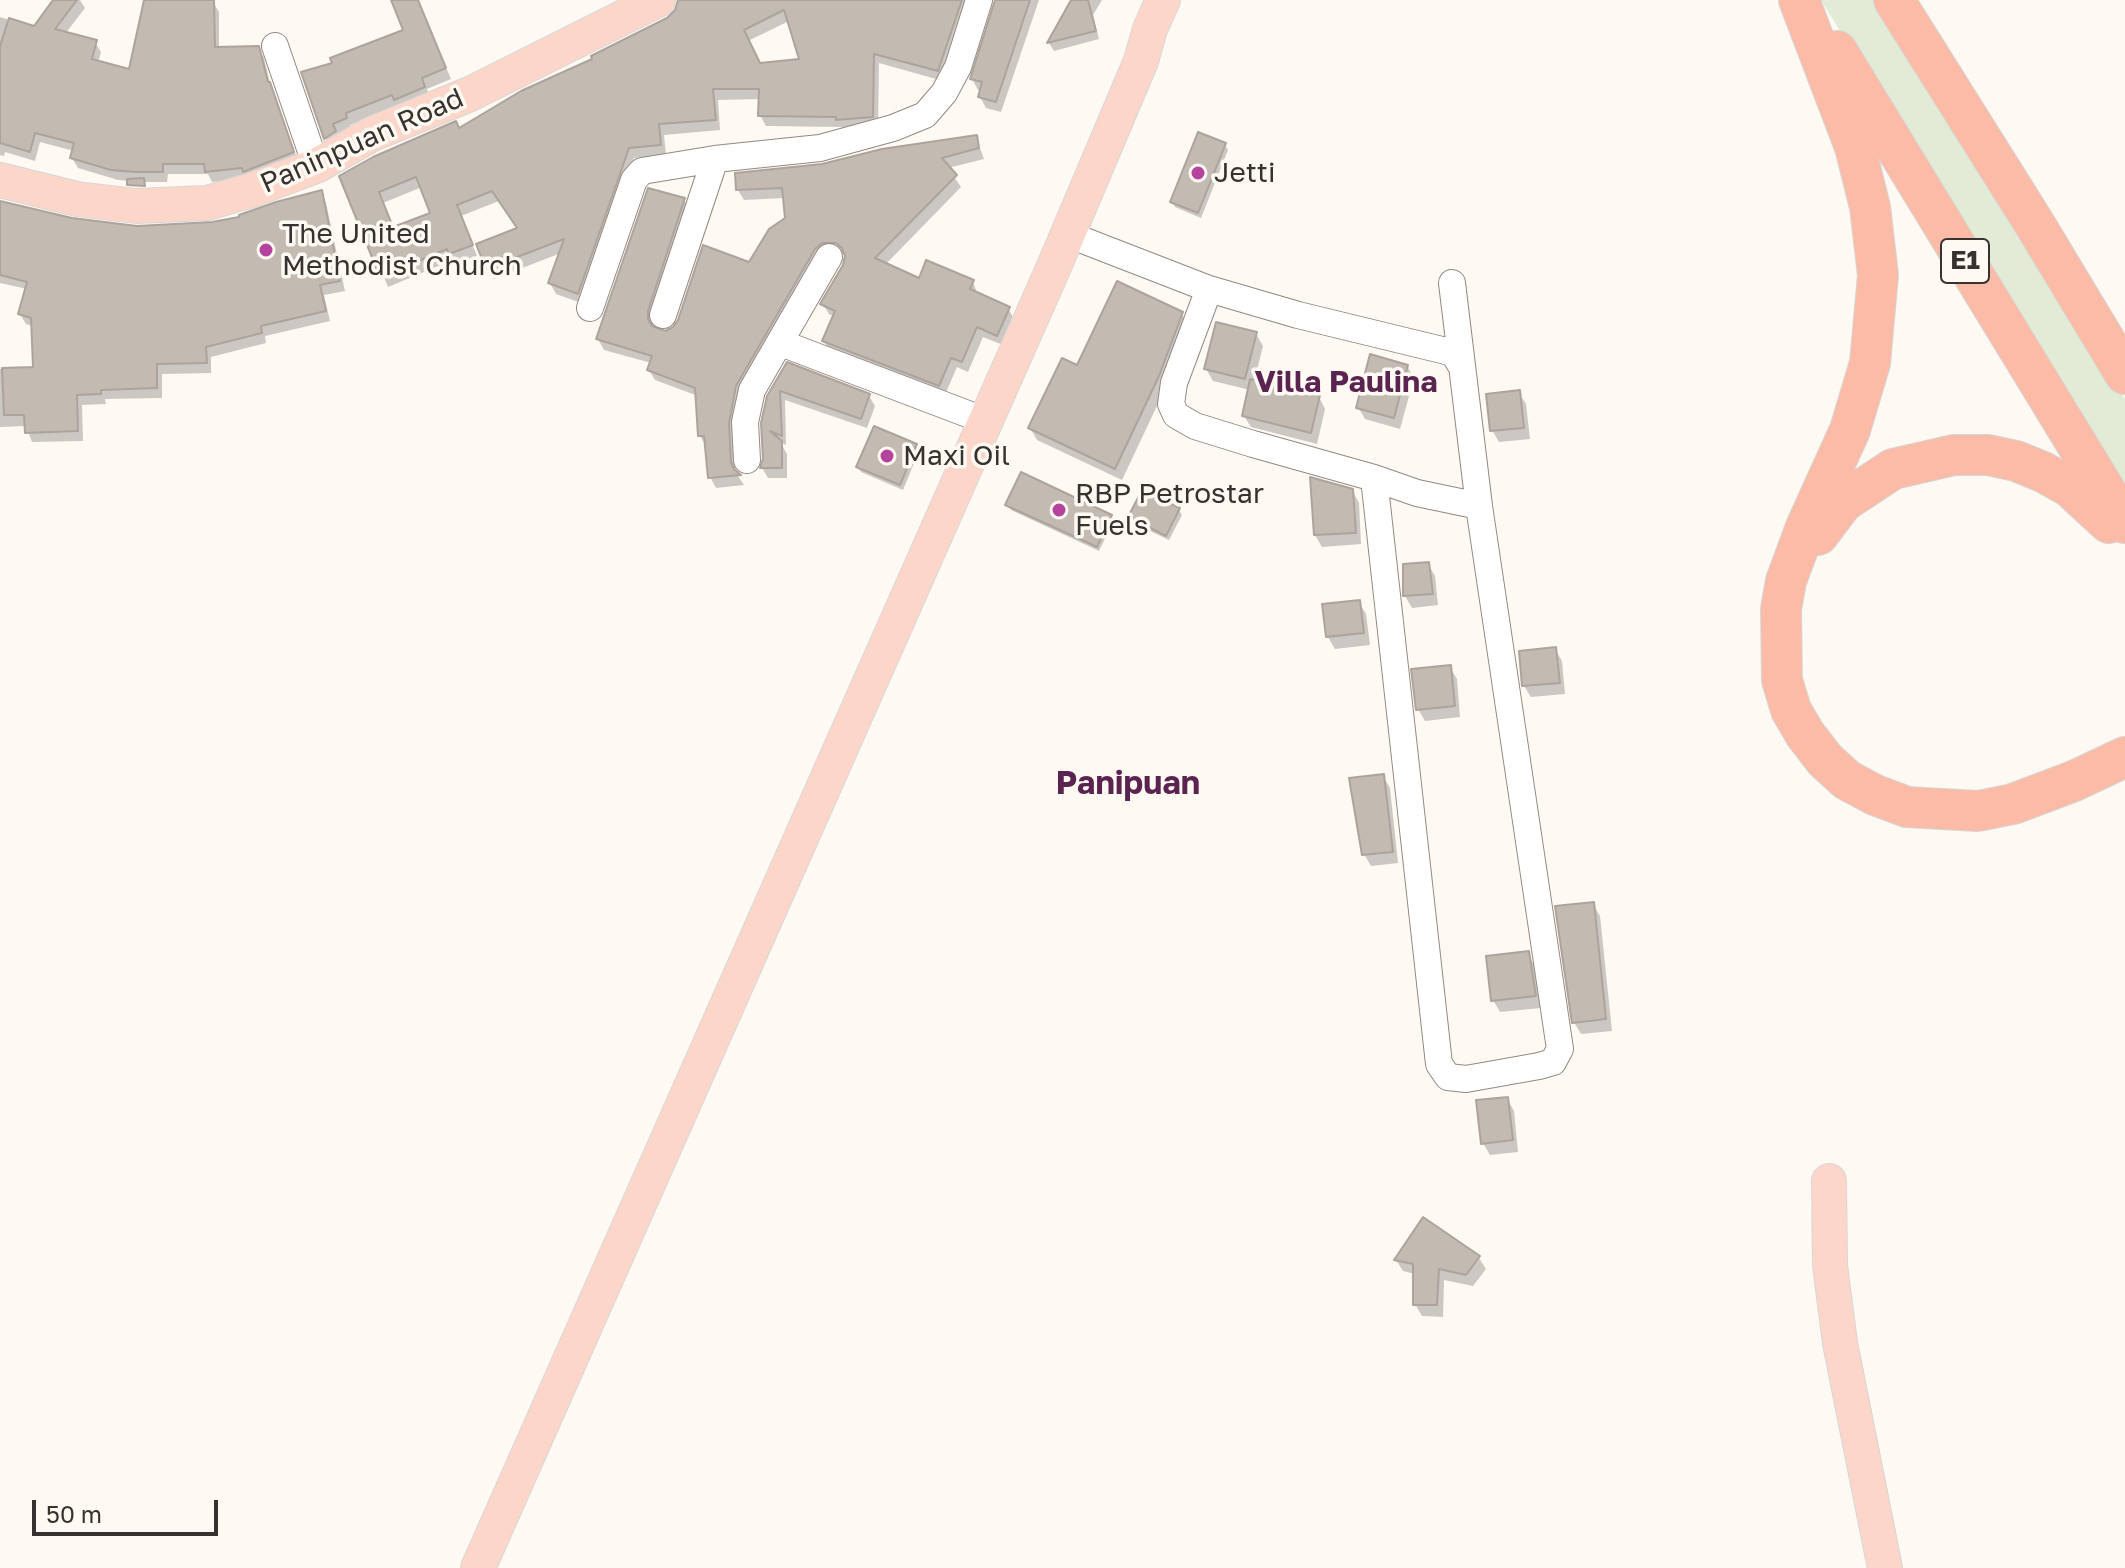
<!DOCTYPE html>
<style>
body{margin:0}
#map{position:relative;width:2125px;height:1568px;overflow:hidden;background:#fef9f3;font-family:"Golos Text",sans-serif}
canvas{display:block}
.scale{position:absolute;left:32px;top:1500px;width:186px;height:36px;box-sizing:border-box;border:4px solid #36322f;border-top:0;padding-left:10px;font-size:24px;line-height:28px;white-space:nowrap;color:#36322f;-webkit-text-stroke:6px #fef9f3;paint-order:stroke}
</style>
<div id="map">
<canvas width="2125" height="1568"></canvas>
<div class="scale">50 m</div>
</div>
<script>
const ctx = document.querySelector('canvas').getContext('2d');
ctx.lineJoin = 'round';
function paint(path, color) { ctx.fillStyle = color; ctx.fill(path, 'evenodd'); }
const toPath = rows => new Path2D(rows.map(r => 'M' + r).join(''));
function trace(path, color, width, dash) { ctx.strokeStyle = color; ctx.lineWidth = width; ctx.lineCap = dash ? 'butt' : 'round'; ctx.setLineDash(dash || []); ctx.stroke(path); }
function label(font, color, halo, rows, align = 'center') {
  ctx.font = font + ' "Golos Text",sans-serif'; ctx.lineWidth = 7; ctx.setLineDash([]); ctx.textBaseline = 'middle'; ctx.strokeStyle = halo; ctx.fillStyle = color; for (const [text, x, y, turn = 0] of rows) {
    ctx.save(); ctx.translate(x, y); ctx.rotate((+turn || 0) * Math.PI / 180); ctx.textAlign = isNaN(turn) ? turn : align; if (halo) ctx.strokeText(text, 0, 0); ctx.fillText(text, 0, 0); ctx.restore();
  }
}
paint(toPath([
 [1821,0,1881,0,2125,399,2125,494]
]), '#e2ebd5');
paint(toPath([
 [55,0,80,0,85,8,65,34,95,42,101,52,98,63,131,72,213,2,219,12,219,49,258,48,264,58,271,87,299,163,249,178,212,182,208,174,168,174,167,182,142,182,118,180,78,168,72,158,74,151,40,142,35,161,5,152,4,156,0,155,0,17,35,28],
 [398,0,417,0,451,79,427,89,430,99,399,105,350,125,352,130,332,149,325,138,334,64,405,31],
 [679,0,973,0,943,81,879,63,878,127,844,130,842,127,766,126,760,115,761,99,718,100,720,130,664,135,666,155,634,158,584,304,556,294,550,283,561,253,494,279,479,245,519,229,499,201,461,216,477,256,457,264,455,259,388,287,342,177,459,130,595,60,668,20,677,11],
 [789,21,801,61,760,65,748,41],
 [422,187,433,214,394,229,383,203],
 [996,0,1039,0,1001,112,986,108,980,97,982,90,978,90,972,79],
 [1074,0,1102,0,1093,15,1099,39,1054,51,1049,43],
 [976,137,984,159,948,168,961,187,885,265,920,281,973,282,978,295,1008,308,1014,319,1003,345,983,337,968,372,957,367,945,395,830,352,824,341,835,317,829,314,823,304,848,257,837,251,734,435,736,473,744,485,716,488,710,477,707,447,700,436,698,396,655,380,649,370,651,363,604,350,598,339,684,200,690,210,653,322,653,329,666,333,674,329,750,264,787,219,785,198,744,200,738,190,822,166],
 [1225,145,1228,150,1201,218,1175,207,1172,202],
 [321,193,326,203,345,291,324,295,330,321,265,336,266,343,211,357,211,373,162,374,162,398,105,399,106,404,82,405,83,441,32,442,26,426,0,427,0,369,35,368,33,326,26,324,20,314,27,289,0,283,0,203,72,220,137,228,212,224,242,218],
 [1182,314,1189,326,1165,389,1122,480,1037,440,1030,428,1078,368],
 [1256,334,1263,346,1254,382,1319,397,1325,409,1317,444,1251,427,1244,416,1250,390,1213,381,1206,369],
 [787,365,869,396,875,406,867,428,785,400,786,445,780,442,787,454,787,478,768,478,762,468,769,397],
 [1407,366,1414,378,1400,429,1365,419,1358,407],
 [1519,393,1526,404,1530,439,1499,442,1492,430],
 [916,446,919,451,903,490,861,472,858,467],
 [1352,490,1359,503,1361,544,1322,547,1315,535],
 [1008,505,1110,516,1113,522,1099,551,1011,510],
 [1179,510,1182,515,1169,540,1133,523,1130,517],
 [1428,564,1435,576,1438,605,1412,608,1405,596],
 [1359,602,1366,614,1370,645,1335,649,1328,637,1324,606],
 [1555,649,1562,661,1565,694,1531,697,1524,686],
 [1450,667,1457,679,1460,717,1425,721,1418,709],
 [1383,776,1390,788,1398,863,1371,866,1364,854],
 [1593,904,1600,916,1612,1031,1581,1034,1574,1022],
 [1528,954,1535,966,1541,1008,1500,1012,1493,1000],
 [1507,1099,1514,1111,1518,1152,1490,1155,1483,1143],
 [1479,1258,1486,1269,1473,1286,1444,1280,1443,1317,1422,1316,1415,1304,1415,1274,1403,1271,1396,1260]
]), '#0003');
const building = toPath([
 [53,0,77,0,55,29,97,40,92,59,129,69,144,0,214,0,215,47,259,46,268,82,270,82,294,152,243,172,242,168,205,172,204,164,163,164,163,172,135,172,111,170,70,158,74,143,35,133,30,152,0,143,0,46,9,18,34,26,53,0],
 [391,0,418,0,446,68,422,78,425,87,394,100,392,95,346,113,347,118,333,124,336,131,324,139,301,72,332,63,330,58,403,30,391,0],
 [678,0,962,0,938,71,874,54,873,117,836,120,836,117,758,116,759,89,713,89,716,120,659,124,661,145,629,148,578,294,548,283,564,239,486,269,476,244,517,228,492,191,457,205,473,245,449,254,447,249,380,277,339,176,373,157,456,121,459,128,521,91,592,59,591,56,667,18,675,10,678,0],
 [784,10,799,59,760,63,744,30,784,10],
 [416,177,430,213,393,227,379,192,416,177],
 [995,0,1030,0,996,102,978,97,982,82,970,79,995,0],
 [1071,0,1088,0,1096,31,1047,43,1071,0],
 [1198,132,1226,143,1198,213,1170,202,1198,132],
 [977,135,979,148,942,158,957,175,875,258,919,278,926,260,974,280,970,289,1010,307,997,336,977,327,962,362,951,358,939,386,822,341,835,311,820,304,843,265,845,256,842,248,836,243,822,243,815,249,736,386,729,423,731,462,734,469,741,475,708,478,704,436,698,436,695,388,647,370,652,356,596,339,648,188,685,198,648,311,648,319,652,326,665,331,673,327,678,320,703,245,749,262,769,229,785,218,782,188,736,190,735,173,822,164,882,149,977,135],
 [144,178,145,186,127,185,127,179,144,178],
 [322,190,340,281,320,285,326,311,261,326,262,333,206,347,207,363,157,364,157,388,101,390,101,394,77,395,78,431,25,433,24,415,4,415,2,368,33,367,31,318,18,314,27,282,0,275,0,201,72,218,137,226,212,222,239,217,239,215,276,202,322,190],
 [1117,281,1183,312,1159,376,1115,469,1028,428,1062,358,1077,365,1117,281],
 [1216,322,1257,332,1245,379,1204,369,1216,322],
 [1370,354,1408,365,1394,418,1356,408,1370,354],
 [787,362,870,394,861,419,780,391,782,436,770,431,782,441,782,468,760,468,763,459,761,423,767,396,787,362],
 [1250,379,1320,395,1311,433,1242,416,1250,379],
 [1520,390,1524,428,1490,431,1486,394,1520,390],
 [874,426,917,444,900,485,856,467,874,426],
 [1021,472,1112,515,1097,547,1005,505,1021,472],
 [1310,477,1353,489,1356,533,1314,535,1310,477],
 [1142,490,1180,508,1166,536,1128,517,1142,490],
 [1429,562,1433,594,1403,596,1403,564,1429,562],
 [1360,600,1364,633,1326,637,1322,604,1360,600],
 [1556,647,1560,683,1522,686,1519,651,1556,647],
 [1451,665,1455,706,1416,710,1411,669,1451,665],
 [1384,774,1393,852,1362,855,1349,778,1384,774],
 [1594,902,1606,1019,1572,1023,1555,906,1594,902],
 [1529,951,1536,996,1491,1001,1486,956,1529,951],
 [1508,1097,1513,1140,1481,1144,1476,1100,1508,1097],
 [1423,1217,1480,1256,1466,1275,1439,1269,1437,1305,1413,1305,1413,1264,1394,1260,1423,1217]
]);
paint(building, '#c3bab2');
trace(building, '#ada39c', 2);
const minor = toPath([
 [275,46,316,166],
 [1067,234,1209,289,1298,315,1446,351,1454,354,1460,364],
 [1209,289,1174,383,1171,404,1176,415,1195,426,1253,444,1374,478,1417,493,1479,506],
 [590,308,634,180,642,171,715,159,820,148,893,128,925,115,944,93,958,67,979,0],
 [663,315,715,159],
 [781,343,986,421],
 [747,460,745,422,752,390,829,257],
 [1374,478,1439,1064,1448,1077,1466,1079,1539,1066,1553,1062,1560,1049,1479,506,1452,283]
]);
const major = toPath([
 [0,180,77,199,136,206,207,203,252,190,316,166,372,134,470,94,658,0],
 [1829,1181,1830,1265,1840,1343,1885,1568],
 [478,1568,1053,269,1141,61,1150,29,1163,0]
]);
const highway = toPath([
 [1799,0,1855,147,1870,207,1878,275,1870,363,1850,430,1806,527,1786,581,1781,609,1782,680,1791,710,1805,734,1825,760,1847,780,1875,795,1907,807,1978,811,2013,804,2074,781,2125,757],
 [1894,0,2034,223,2125,374],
 [1837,51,2125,523],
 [1818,535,1843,502,1893,469,1954,455,1988,455,2016,461,2043,472,2070,487,2109,523]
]);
trace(minor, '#928981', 28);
trace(major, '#d7d6d5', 36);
trace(highway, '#d7d6d5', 42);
trace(minor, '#fff', 26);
trace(major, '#fdd6ca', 34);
trace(highway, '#fbbba6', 40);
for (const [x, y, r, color] of [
 [1198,173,8,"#b4439e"],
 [266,250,8,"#b4439e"],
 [887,456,8,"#b4439e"],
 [1059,510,8,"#b4439e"]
]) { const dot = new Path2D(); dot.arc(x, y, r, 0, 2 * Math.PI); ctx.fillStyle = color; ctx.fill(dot); trace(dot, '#fef9f3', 3); }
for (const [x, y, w] of [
 [1965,261,48]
]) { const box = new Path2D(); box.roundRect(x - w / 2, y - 22, w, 44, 6); ctx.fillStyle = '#fef9f3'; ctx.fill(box); trace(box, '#36322f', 2); }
label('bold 26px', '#36322f', null, [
 ["E1",1965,261]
]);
label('28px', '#36322f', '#fef9f3', [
 ["Paninpuan Road",362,141,-24]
]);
label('28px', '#36322f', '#fef9f3', [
 ["Jetti",1214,173],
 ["The United",282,234],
 ["Methodist Church",282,266],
 ["Maxi Oil",903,456],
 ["RBP Petrostar",1075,494],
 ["Fuels",1075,526]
], 'left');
label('bold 30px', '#5b2450', '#fef9f3', [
 ["Villa Paulina",1346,382]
]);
label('bold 32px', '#5b2450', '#fef9f3', [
 ["Panipuan",1128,784]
]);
</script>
